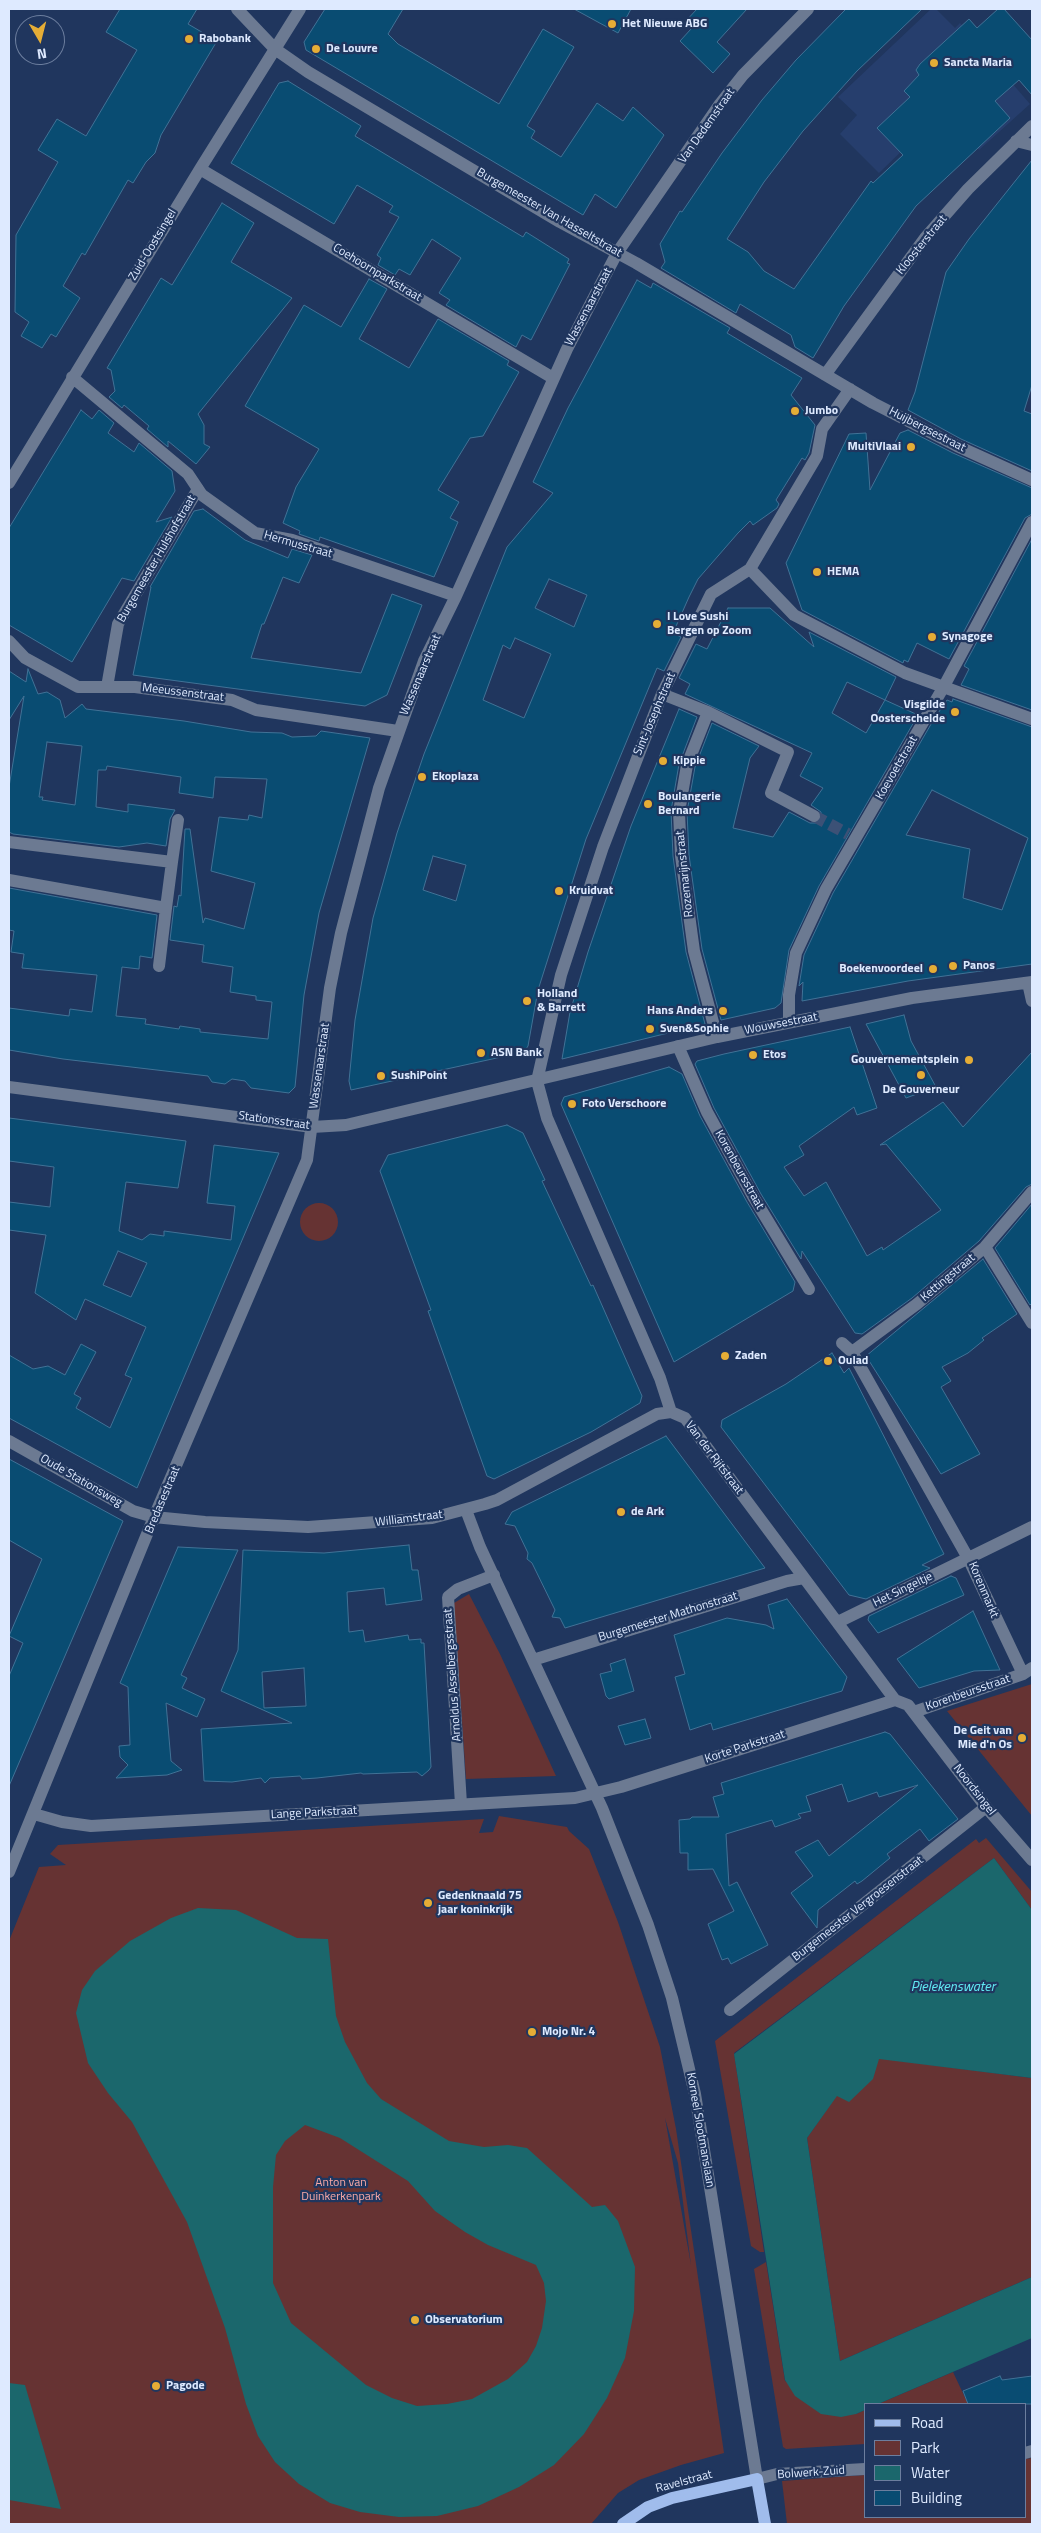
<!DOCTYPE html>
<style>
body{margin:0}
#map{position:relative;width:1041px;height:2533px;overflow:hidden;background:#20365e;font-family:"Titillium Web",sans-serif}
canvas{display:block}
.frame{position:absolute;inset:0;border:10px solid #deeaff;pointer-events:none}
.legend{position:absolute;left:864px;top:2403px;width:162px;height:115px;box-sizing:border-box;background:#20365e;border:1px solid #6c7e9e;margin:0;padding:6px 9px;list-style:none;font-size:15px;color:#deeaff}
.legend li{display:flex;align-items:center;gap:10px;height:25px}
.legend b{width:25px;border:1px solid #6c7e9e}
.north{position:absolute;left:15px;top:15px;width:50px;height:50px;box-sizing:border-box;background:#20365e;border:1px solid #6c7e9e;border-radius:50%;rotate:172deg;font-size:14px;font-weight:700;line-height:20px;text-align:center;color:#deeaff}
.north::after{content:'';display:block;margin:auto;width:18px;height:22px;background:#e5ad36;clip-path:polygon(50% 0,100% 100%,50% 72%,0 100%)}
</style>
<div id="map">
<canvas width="1041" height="2533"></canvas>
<div class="frame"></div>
<ul class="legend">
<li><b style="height:6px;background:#a0bcec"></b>Road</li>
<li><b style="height:14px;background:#633"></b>Park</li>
<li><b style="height:14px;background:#1b676c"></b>Water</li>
<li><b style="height:14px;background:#094c72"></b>Building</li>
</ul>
<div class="north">N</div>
</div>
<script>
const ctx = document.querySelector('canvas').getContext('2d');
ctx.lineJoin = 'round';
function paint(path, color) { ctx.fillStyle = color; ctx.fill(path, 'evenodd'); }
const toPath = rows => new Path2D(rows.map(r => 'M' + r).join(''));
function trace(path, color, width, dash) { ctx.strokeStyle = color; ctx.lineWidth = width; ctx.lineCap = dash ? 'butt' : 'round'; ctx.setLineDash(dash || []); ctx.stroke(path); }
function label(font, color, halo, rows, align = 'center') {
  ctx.font = font + ' "Titillium Web",sans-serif'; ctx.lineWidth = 4.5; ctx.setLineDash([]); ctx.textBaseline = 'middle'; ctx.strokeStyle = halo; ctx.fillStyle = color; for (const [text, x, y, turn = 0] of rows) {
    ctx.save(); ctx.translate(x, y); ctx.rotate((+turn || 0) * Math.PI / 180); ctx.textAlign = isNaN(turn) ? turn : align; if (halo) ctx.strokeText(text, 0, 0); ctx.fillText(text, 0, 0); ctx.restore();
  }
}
paint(toPath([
 [931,9,936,9,955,28,960,23,1030,104,979,150,943,111,879,173,840,134,857,115,838,97]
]), '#263e6d');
paint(toPath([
 '300 1222a19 19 0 1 1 38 0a19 19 0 1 1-38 0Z',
 [469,1594,500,1654,556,1776,466,1779,454,1603],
 [1032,1684,1032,1816,947,1711],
 [499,1816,567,1827,569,1831,589,1849,618,1922,660,2047,676,2129,724,2453,681,2465,639,2480,618,2493,591,2524,9,2524,9,1941,39,1867,66,1865,50,1854,58,1845,484,1819,479,1833,493,1832],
 [665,2118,678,2163,691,2265],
 [986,1838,1032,1892,1032,1910,994,1858,734,2053,764,2252,760,2252,751,2246,715,2041,976,1839,979,1843],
 [878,2058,1032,2078,1032,2277,840,2361,807,2138,837,2095],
 [766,2262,785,2381,856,2414,865,2410,865,2444,786,2449,783,2447,754,2269],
 [953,2372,968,2404,878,2404],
 [1032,2458,1032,2524,787,2524,782,2481,865,2475,865,2517,1025,2517,1025,2459]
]), '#633');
paint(toPath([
 [994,1858,1032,1910,1032,2078,879,2059,873,2079,849,2102,837,2096,807,2138,840,2361,1032,2277,1032,2338,878,2404,865,2404,865,2410,856,2414,841,2417,821,2414,795,2396,785,2380,734,2054],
 [198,1908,236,1910,297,1938,328,1939,336,2016,345,2042,367,2083,381,2099,449,2141,484,2147,508,2145,527,2148,592,2207,605,2205,618,2221,635,2267,634,2311,625,2358,607,2398,584,2434,554,2465,519,2487,478,2506,437,2516,399,2517,360,2512,330,2503,299,2484,275,2462,258,2436,246,2404,225,2328,187,2222,132,2122,108,2093,88,2063,76,2013,82,1990,95,1971,130,1941,171,1918],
 [305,2125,340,2138,408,2181,435,2211,465,2232,488,2245,536,2265,544,2283,546,2301,542,2328,536,2346,527,2362,508,2379,472,2399,447,2404,417,2406,392,2398,366,2385,291,2323,273,2283,273,2187,276,2155,285,2141],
 [9,2383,25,2385,61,2509,9,2500]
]), '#1b676c');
const building = toPath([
 [120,9,197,9,188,24,217,41,161,135,155,153,146,162,133,183,128,180,85,255,82,253,63,286,80,298,56,337,51,334,42,348,21,336,29,322,15,312,16,235,58,162,38,150,57,119,86,136,137,50,106,32,120,9],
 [325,9,403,9,388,34,398,44,499,104,543,29,574,47,527,126,535,131,531,138,561,157,597,103,623,121,633,107,664,135,616,208,595,194,583,215,306,50,304,42,325,9],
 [574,9,631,9,618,33,574,9],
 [697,9,747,9,717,42,730,54,713,73,680,41,691,29,684,23,697,9],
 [846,9,922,9,857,71,803,131,764,182,727,239,748,252,764,271,794,289,871,181,873,183,903,155,877,128,910,97,904,91,919,75,916,70,920,64,969,19,977,28,998,9,1004,9,1032,40,1032,95,1019,80,995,101,1010,118,916,206,844,306,813,358,795,347,791,335,740,304,736,313,661,268,665,262,660,244,680,211,682,212,722,153,762,100,796,60,846,9],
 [288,81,361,126,355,136,523,237,526,232,569,259,567,263,570,264,531,340,522,335,516,347,446,305,450,300,439,293,461,258,432,239,410,275,399,269,395,275,378,265,381,258,377,255,399,217,389,212,393,206,357,185,334,224,231,163,279,83,288,81],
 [1032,160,1032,385,1024,411,1032,414,1032,471,961,439,908,410,915,392,946,272,969,239,1032,160],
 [222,203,254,223,231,262,292,298,198,414,204,425,204,444,210,447,196,464,168,441,168,447,147,429,149,426,124,405,122,408,109,397,115,391,111,370,107,368,161,278,172,285,222,203],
 [369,279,387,289,359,339,373,347,409,368,438,319,509,361,507,365,519,372,483,436,470,438,438,490,459,502,450,518,458,522,434,577,320,537,319,541,299,534,300,531,283,523,296,487,319,449,245,406,304,305,341,327,369,279],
 [637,280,651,288,653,283,730,328,727,333,802,378,791,395,815,425,809,453,805,460,802,458,776,500,779,504,777,508,753,525,750,521,738,533,698,579,689,597,673,633,681,637,664,671,657,668,586,839,538,990,528,1046,524,1052,351,1090,349,1081,355,1020,373,918,397,833,424,754,507,547,553,493,533,482,568,408,637,280],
 [549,579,587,595,574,627,535,608,549,579],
 [515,638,551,654,524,718,483,700,503,645,510,649,515,638],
 [433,856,466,865,456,901,423,890,433,856],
 [81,410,92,419,99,410,114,423,108,433,134,452,139,443,172,471,175,491,156,522,172,517,134,581,122,578,72,662,9,625,9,528,81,410],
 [908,430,953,453,1032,488,1032,514,1025,518,949,659,917,643,908,662,904,660,903,663,802,610,786,563,849,434,866,433,870,490,900,433,908,430],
 [203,509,245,540,288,558,292,549,312,555,299,583,283,577,264,624,262,624,251,658,361,673,392,594,422,605,387,695,365,706,133,675,151,587,150,587,194,511,203,509],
 [1032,539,1032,710,961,685,969,669,964,666,1032,539],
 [728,608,770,608,814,647,809,632,896,677,885,700,847,682,832,713,866,733,885,700,918,715,819,886,789,950,781,1003,775,1008,721,1020,702,949,689,855,687,812,695,767,712,723,759,746,750,758,733,828,773,837,789,812,810,823,818,823,821,819,821,812,811,805,823,788,800,776,812,753,685,694,690,684,679,678,696,644,707,649,728,608],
 [28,669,38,694,47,692,60,700,65,718,82,704,86,709,184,721,251,732,282,733,292,737,316,736,321,731,370,738,319,913,304,995,295,1087,289,1093,251,1088,245,1081,232,1079,225,1084,212,1082,208,1076,63,1059,9,1050,9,1008,69,1016,70,1009,92,1012,97,975,22,968,24,954,11,952,14,931,9,930,9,888,157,915,152,958,140,956,139,969,122,967,116,1016,146,1019,145,1024,179,1029,180,1026,200,1029,200,1032,268,1039,272,1002,256,1000,256,996,230,992,233,967,202,962,204,945,170,940,174,906,177,907,179,895,181,896,185,829,190,829,203,923,205,918,244,929,255,883,211,871,219,817,248,820,249,815,262,818,267,779,215,777,213,798,179,793,181,777,107,766,106,770,98,770,96,807,128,812,128,804,175,810,170,819,166,846,147,843,119,847,13,834,9,832,9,787,24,696,9,720,9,671,26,682,28,669],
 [47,742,82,746,75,805,42,800,43,797,39,797,47,742],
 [953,699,1032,727,1032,964,908,981,802,1001,803,982,799,986,804,955,833,893,934,719,947,700,952,702,953,699],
 [932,790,1028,838,1002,910,963,898,970,849,906,835,932,790],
 [679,709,697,717,679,764,671,811,673,856,686,952,705,1024,562,1059,570,1012,588,952,631,826,679,709],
 [904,1015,911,1041,936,1087,906,1098,866,1024,904,1015],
 [850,1027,877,1108,857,1115,854,1107,799,1146,804,1155,784,1167,804,1196,826,1182,867,1256,882,1247,883,1250,941,1210,886,1144,880,1145,943,1102,963,1127,1032,1052,1032,1184,1026,1187,979,1241,912,1298,862,1334,855,1333,802,1251,801,1259,761,1194,714,1108,695,1064,697,1061,724,1054,850,1027],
 [669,1067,682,1074,700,1116,747,1202,795,1282,793,1291,674,1362,561,1104,564,1097,669,1067],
 [9,1118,186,1141,178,1188,126,1182,119,1231,142,1240,150,1234,164,1236,164,1231,231,1240,235,1206,207,1203,214,1145,279,1153,137,1488,9,1418,9,1355,33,1369,48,1366,65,1375,81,1344,96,1352,74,1394,81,1398,76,1408,110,1428,132,1378,125,1375,146,1327,85,1299,76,1320,35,1293,46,1235,9,1230,9,1202,50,1207,54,1167,9,1161,9,1118],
 [118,1251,147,1263,131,1297,103,1285,118,1251],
 [507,1125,523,1133,545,1180,542,1181,591,1286,593,1285,642,1396,640,1403,591,1432,494,1479,487,1476,428,1311,431,1310,380,1171,388,1155,507,1125],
 [1032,1204,1032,1303,1030,1305,995,1248,1032,1204],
 [983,1259,1017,1314,982,1338,984,1340,968,1353,942,1367,951,1381,941,1387,980,1454,941,1474,866,1356,983,1259],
 [832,1353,844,1373,849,1368,944,1554,922,1565,930,1568,866,1599,849,1595,721,1427,722,1420,786,1384,832,1353],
 [666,1436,765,1568,565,1628,560,1618,552,1617,555,1610,532,1563,527,1559,528,1553,515,1526,505,1524,512,1512,666,1436],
 [9,1459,123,1521,9,1786,9,1676,23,1643,9,1636,42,1559,9,1540,9,1459],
 [409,1545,412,1570,418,1570,422,1600,386,1605,384,1588,347,1592,349,1632,363,1630,365,1642,408,1635,409,1640,421,1639,421,1643,424,1643,431,1767,429,1770,422,1776,417,1772,363,1774,361,1773,317,1778,302,1779,300,1776,270,1778,265,1783,261,1778,232,1782,204,1781,201,1729,292,1723,221,1691,238,1650,243,1550,324,1553,409,1545],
 [304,1668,306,1706,264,1708,262,1672,304,1668],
 [178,1547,238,1550,181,1675,187,1678,182,1688,205,1699,197,1717,166,1703,171,1761,182,1770,167,1775,116,1778,128,1765,120,1757,119,1746,130,1745,128,1687,120,1683,178,1547],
 [951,1576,956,1578,964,1595,878,1633,868,1620,869,1616,951,1576],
 [787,1599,847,1677,842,1691,713,1730,711,1723,690,1730,675,1677,685,1674,674,1635,727,1618,766,1625,774,1629,768,1605,787,1599],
 [973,1611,1000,1670,974,1671,919,1688,897,1659,973,1611],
 [625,1659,634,1691,609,1699,606,1696,600,1674,612,1671,610,1664,625,1659],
 [645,1719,651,1738,625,1745,618,1726,645,1719],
 [885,1732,890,1734,958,1819,929,1841,920,1829,887,1854,890,1858,862,1881,857,1884,855,1881,818,1910,817,1928,791,1893,813,1876,795,1852,818,1840,829,1856,918,1785,879,1797,877,1792,848,1802,842,1784,806,1796,811,1811,798,1814,801,1818,775,1827,772,1820,726,1834,729,1886,737,1882,768,1945,731,1964,728,1958,722,1960,708,1924,734,1911,713,1869,688,1870,688,1853,680,1853,679,1820,690,1819,692,1817,719,1817,713,1797,724,1794,721,1783,885,1732],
 [1000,2376,1002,2380,1032,2376,1032,2404,968,2404,963,2391,1000,2376]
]);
paint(building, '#094c72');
trace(building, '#417296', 1);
trace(toPath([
 [814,816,848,834]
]), '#3c5176', 12, [12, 6]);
trace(toPath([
 [237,9,275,49,308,72,560,222,636,263,873,403,957,446,1032,480],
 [1016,141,1032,145],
 [200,169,553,378],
 [825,375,925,238,968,189,1032,126],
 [72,377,188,474,202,495,255,533,292,540,456,596],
 [850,389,822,429,817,456,750,569,711,594,662,694,603,847,561,975,537,1081,547,1118,660,1378,671,1412,685,1418,895,1700],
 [9,483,200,169,300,9],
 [750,569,794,615,905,673,1032,719],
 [9,641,25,658,78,687,135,687,232,700,256,710,398,731],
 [107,687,118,624,198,489],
 [662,694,708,712,788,752,771,793,814,816],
 [708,712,687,765,679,812,681,856,694,951,717,1037],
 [9,842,172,862,166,908,9,880],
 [172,862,178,820],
 [159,966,166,908],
 [1028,983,1032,1001],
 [789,1022,789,995,796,953,826,889,943,688,1032,522],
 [678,1046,707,1112,754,1198,809,1289],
 [9,1087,312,1127,346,1125,717,1037,912,998,1032,982],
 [985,1247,1032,1323],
 [842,1343,852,1352,968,1558,1023,1674],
 [852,1352,917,1304,985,1247,1032,1192],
 [9,1441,133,1511,154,1517,205,1522,308,1527,432,1518,485,1504,497,1500,657,1414,671,1412],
 [466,1510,480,1547,602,1808,648,1925,672,1998,695,2094,757,2479,777,2474,865,2469],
 [838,1622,1032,1527],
 [533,1660,787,1581,804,1578],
 [895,1700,908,1705,986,1807,1032,1860],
 [914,1712,1023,1674,1032,1668],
 [461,1804,448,1597,458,1589,494,1575],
 [34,1814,62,1822,91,1826,575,1798,621,1787,895,1700],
 [9,1872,154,1517,307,1160,330,988,341,933,379,788,424,661,456,596,567,349,617,253,720,104,743,75,808,9],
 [730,2010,986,1807],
 [1025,2453,1032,2451]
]), '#6c7a92', 12);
trace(toPath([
 [623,2524,648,2507,672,2498,757,2479,765,2524]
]), '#a0bcec', 12);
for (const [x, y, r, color] of [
 [612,24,5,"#e5ad36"],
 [189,39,5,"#e5ad36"],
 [316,49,5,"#e5ad36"],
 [934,63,5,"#e5ad36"],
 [795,411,5,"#e5ad36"],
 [911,447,5,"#e5ad36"],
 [817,572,5,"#e5ad36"],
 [657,624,5,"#e5ad36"],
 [932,637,5,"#e5ad36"],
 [955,712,5,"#e5ad36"],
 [663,761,5,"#e5ad36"],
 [422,777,5,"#e5ad36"],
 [648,804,5,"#e5ad36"],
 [559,891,5,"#e5ad36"],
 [953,966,5,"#e5ad36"],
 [933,969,5,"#e5ad36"],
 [527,1001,5,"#e5ad36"],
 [723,1011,5,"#e5ad36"],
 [650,1029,5,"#e5ad36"],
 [481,1053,5,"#e5ad36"],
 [753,1055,5,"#e5ad36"],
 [969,1060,5,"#e5ad36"],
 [921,1075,5,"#e5ad36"],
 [381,1076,5,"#e5ad36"],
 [572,1104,5,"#e5ad36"],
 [725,1356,5,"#e5ad36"],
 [828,1361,5,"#e5ad36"],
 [621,1512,5,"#e5ad36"],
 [1022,1738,5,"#e5ad36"],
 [428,1903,5,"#e5ad36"],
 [532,2032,5,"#e5ad36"],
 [415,2320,5,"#e5ad36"],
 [156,2386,5,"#e5ad36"]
]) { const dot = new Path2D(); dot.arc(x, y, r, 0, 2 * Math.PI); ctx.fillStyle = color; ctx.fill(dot); trace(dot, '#20365e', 2); }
label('bold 12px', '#deeaff', '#20365e', [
 ["Het Nieuwe ABG",622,24],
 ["Rabobank",199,39],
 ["De Louvre",326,49],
 ["Sancta Maria",944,63],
 ["Jumbo",805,411],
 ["MultiVlaai",901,447,"right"],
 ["HEMA",827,572],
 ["I Love Sushi",667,617],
 ["Bergen op Zoom",667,631],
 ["Synagoge",942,637],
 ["Visgilde",945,705,"right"],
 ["Oosterschelde",945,719,"right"],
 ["Kippie",673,761],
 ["Ekoplaza",432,777],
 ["Boulangerie",658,797],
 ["Bernard",658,811],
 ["Kruidvat",569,891],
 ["Panos",963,966],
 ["Boekenvoordeel",923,969,"right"],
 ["Holland",537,994],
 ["& Barrett",537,1008],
 ["Hans Anders",713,1011,"right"],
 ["Sven&Sophie",660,1029],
 ["ASN Bank",491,1053],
 ["Etos",763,1055],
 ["Gouvernementsplein",959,1060,"right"],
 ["SushiPoint",391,1076],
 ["De Gouverneur",921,1090,"center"],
 ["Foto Verschoore",582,1104],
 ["Zaden",735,1356],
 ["Oulad",838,1361],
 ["de Ark",631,1512],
 ["De Geit van",1012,1731,"right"],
 ["Mie d'n Os",1012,1745,"right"],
 ["Gedenknaald 75",438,1896],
 ["jaar koninkrijk",438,1910],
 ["Mojo Nr. 4",542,2032],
 ["Observatorium",425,2320],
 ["Pagode",166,2386]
], 'left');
label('12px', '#deeaff', '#20365e', [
 ["Van Dedemstraat",707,126,-55],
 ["Burgemeester Van Hasseltstraat",549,213,30],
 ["Zuid-Oostsingel",153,245,-59],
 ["Kloosterstraat",922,245,-51],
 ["Coehoornparkstraat",377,273,31],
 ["Wassenaarstraat",589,307,-62],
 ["Huijbergsestraat",927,430,27],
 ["Hermusstraat",298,545,16],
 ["Burgemeester Hulshofstraat",157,559,-60],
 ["Wassenaarstraat",421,675,-67],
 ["Meeussenstraat",183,693,7],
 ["Sint-Josephstraat",655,714,-67],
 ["Koevoetstraat",897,768,-60],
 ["Rozemarijnstraat",685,874,-96],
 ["Wouwsestraat",781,1024,-11],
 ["Wassenaarstraat",320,1066,-82],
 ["Stationsstraat",274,1121,8],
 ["Korenbeursstraat",739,1170,61],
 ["Kettingstraat",948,1278,-40],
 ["Van der Rijtstraat",714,1458,53],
 ["Oude Stationsweg",81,1481,30],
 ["Bredasestraat",163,1500,-67],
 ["Williamstraat",409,1519,-7],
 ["Het Singeltje",903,1590,-26],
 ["Korenmarkt",983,1590,67],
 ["Burgemeester Mathonstraat",668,1617,-17],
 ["Arnoldus Asselbergsstraat",453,1675,-94],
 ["Korenbeursstraat",968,1693,-19],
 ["Korte Parkstraat",745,1747,-18],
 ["Noordsingel",974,1790,52],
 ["Lange Parkstraat",314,1813,-3],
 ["Burgemeester Vergroesenstraat",858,1909,-38],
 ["Korneel Slootmanslaan",700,2130,80],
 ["Bolwerk-Zuid",811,2473,-4],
 ["Ravelstraat",684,2482,-15]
]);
label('12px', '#f9a9a6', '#20365e', [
 ["Anton van",341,2183],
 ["Duinkerkenpark",341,2197]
]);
label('italic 14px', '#60eaf3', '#20365e', [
 ["Pielekenswater",953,1988]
]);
</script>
